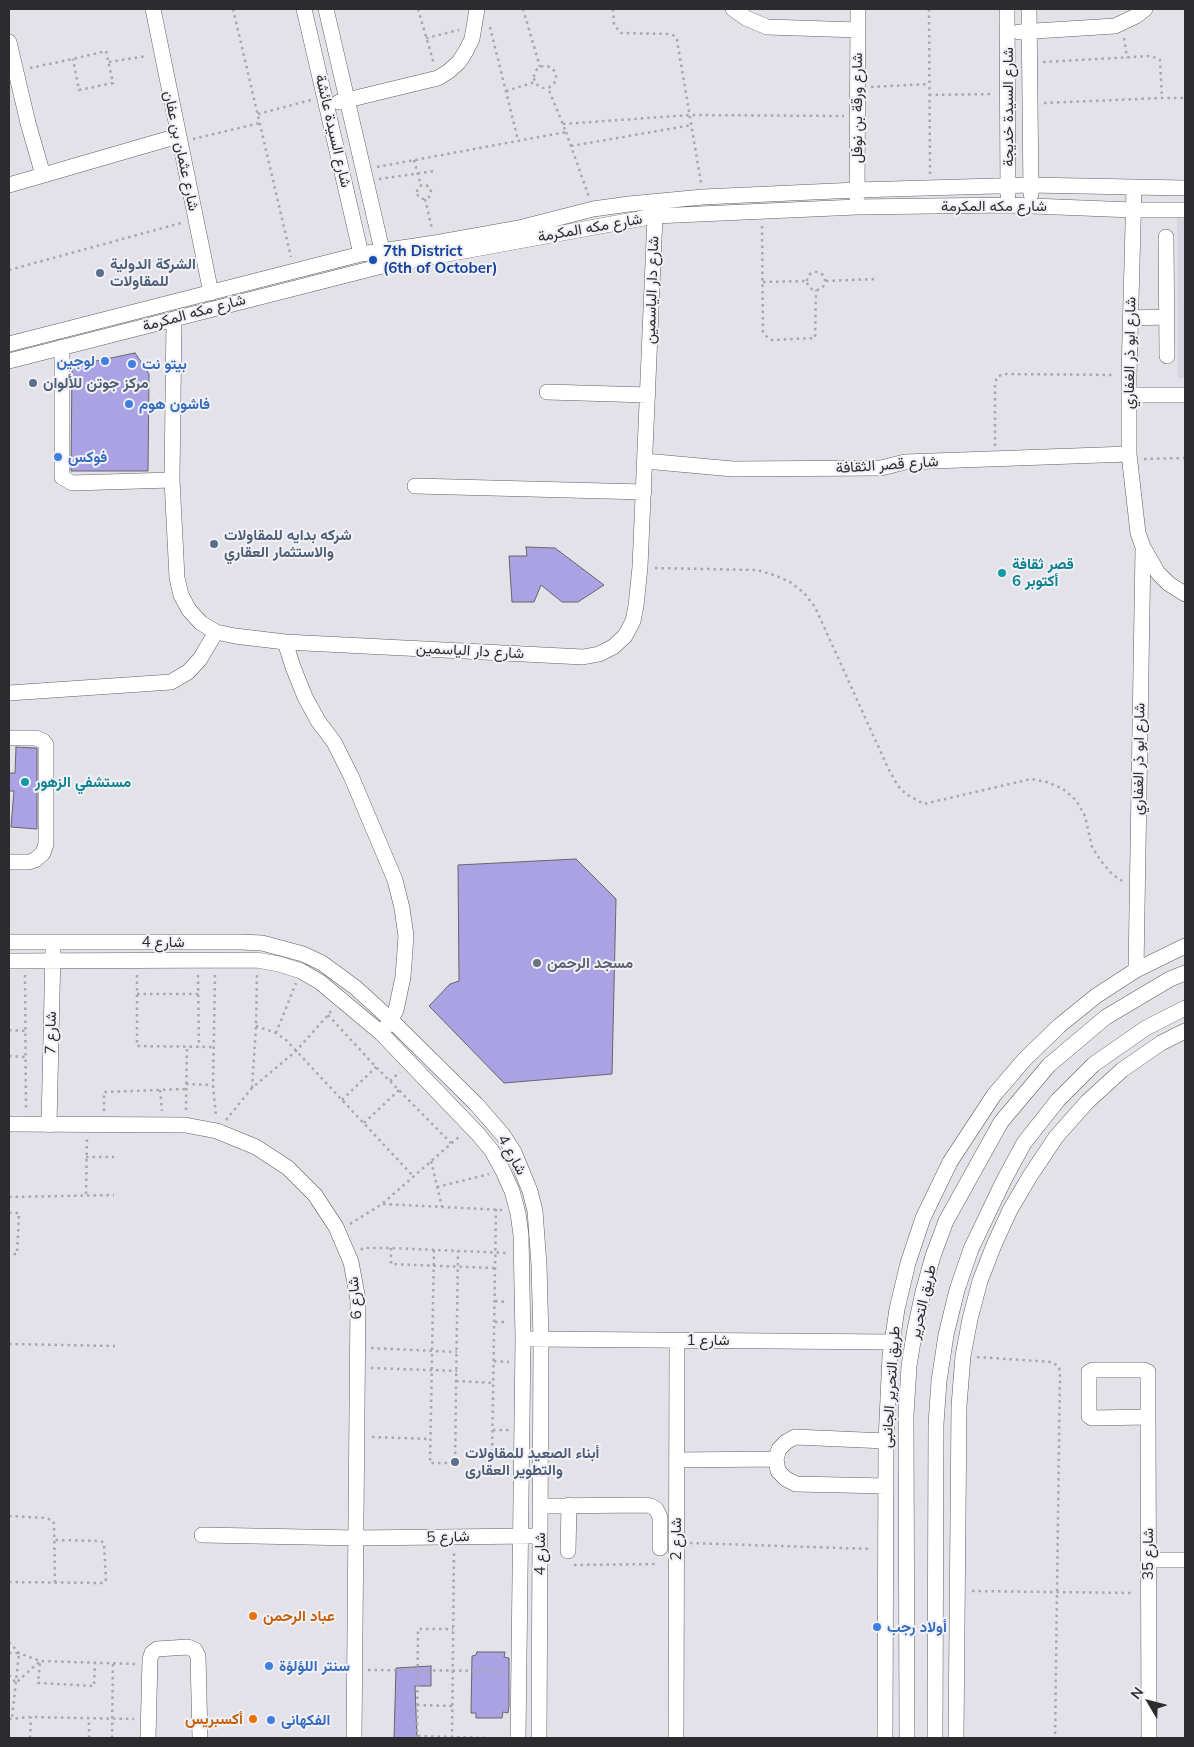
<!DOCTYPE html>
<meta charset="utf-8">
<style>
body{margin:0}
#map{position:relative;width:1194px;height:1747px;overflow:hidden;background:#e3e2e8;font-family:Mulish,sans-serif}
canvas{display:block}
.frame{position:absolute;inset:0;border:10px solid #2c2b2e;pointer-events:none}
.north{position:absolute;left:1124px;top:1677px;width:50px;height:50px;-webkit-text-stroke:4px #f0f0f6;paint-order:stroke;rotate:307deg;font-size:14px;font-weight:700;line-height:20px;text-align:center;color:#2c2b2e}
.north::after{content:'';display:block;margin:auto;width:18px;height:22px;background:#2c2b2e;clip-path:polygon(50% 0,100% 100%,50% 72%,0 100%)}
</style>
<div id="map">
<canvas width="1194" height="1747"></canvas>
<div class="frame"></div>
<div class="north">N</div>
</div>
<script>
const ctx = document.querySelector('canvas').getContext('2d');
ctx.lineJoin = 'round';
function paint(path, color) { ctx.fillStyle = color; ctx.fill(path, 'evenodd'); }
const toPath = rows => new Path2D(rows.map(r => 'M' + r).join(''));
function trace(path, color, width, dash) { ctx.strokeStyle = color; ctx.lineWidth = width; ctx.lineCap = dash ? 'butt' : 'round'; ctx.setLineDash(dash || []); ctx.stroke(path); }
function label(font, color, halo, rows, align = 'center') {
  ctx.font = font + ' Mulish,Vazirmatn,sans-serif'; ctx.lineWidth = 4; ctx.setLineDash([]); ctx.textBaseline = 'middle'; ctx.strokeStyle = halo; ctx.fillStyle = color; for (const [text, x, y, turn = 0] of rows) {
    ctx.save(); ctx.translate(x, y); ctx.rotate((+turn || 0) * Math.PI / 180); ctx.textAlign = isNaN(turn) ? turn : align; if (halo) ctx.strokeText(text, 0, 0); ctx.fillText(text, 0, 0); ctx.restore();
  }
}
paint(toPath([
 [1177,217,1185,217,1185,378,1178,378]
]), '#d6d5e2');
const building = toPath([
 [135,353,149,374,148,471,71,471,72,366,135,353],
 [526,547,555,548,604,585,578,602,562,602,541,585,534,602,512,602,509,556,527,556,526,547],
 [16,747,37,748,37,829,11,827,14,791,9,791,9,773,15,773,16,747],
 [576,859,616,899,612,1074,504,1083,429,1006,450,984,459,981,458,865,576,859],
 [477,1652,505,1652,504,1657,509,1658,509,1705,508,1713,503,1712,502,1718,476,1718,476,1713,471,1713,472,1656,476,1655,477,1652],
 [431,1666,431,1686,415,1686,417,1738,394,1738,396,1668,431,1666]
]);
paint(building, '#aaa2e3');
trace(building, '#65656a', 1);
const minor = toPath([
 [153,9,211,293],
 [304,9,361,254],
 [326,9,382,250],
 [733,9,746,18,767,27,858,30],
 [1007,9,1008,195],
 [1029,9,1031,194],
 [1019,32,1115,26,1136,16,1145,9],
 [9,42,28,123,43,175],
 [339,102,438,78,449,71,459,62,466,51,472,39,477,9],
 [9,185,178,136],
 [1134,188,1129,375,1129,454,1138,533,1143,547,1158,573,1169,584,1185,594],
 [857,198,858,9],
 [1166,237,1167,356],
 [1130,318,1167,317],
 [174,319,172,480,177,578,181,595,189,610,201,623,216,632,235,636,285,642,583,657,599,654,613,647,625,636,633,621,636,606,640,567,655,216],
 [9,344,361,254,435,243,519,228,593,209,629,204,703,197,857,190,1030,185,1185,188],
 [62,347,62,477,72,483,172,480],
 [9,361,382,266,655,216,857,207,1007,205,1133,210,1185,210],
 [547,392,648,395],
 [1129,395,1185,395],
 [645,461,733,469,881,468,905,462,1129,454],
 [415,486,644,492],
 [285,642,293,667,305,697,318,721,334,742,351,776,395,880,402,908,406,936,403,977,396,1010,391,1020,385,1028],
 [9,693,171,682,188,672,200,659,216,632],
 [9,738,36,738,43,741,46,745,46,844,43,853,35,860,29,862,9,862],
 [9,942,241,942,262,943,303,954,322,963,356,988,391,1020,476,1104,503,1135,514,1152,530,1191,535,1211,539,1265,541,1339,539,1738],
 [9,961,257,960,279,964,301,971,320,982,381,1033,478,1134,492,1151,503,1171,512,1191,518,1213,521,1235,523,1339,518,1738],
 [1136,970,1143,549],
 [9,1124,185,1125,217,1131,256,1147,288,1168,315,1195,336,1227,351,1262,358,1300,354,1738],
 [49,1125,53,951],
 [531,1339,892,1342],
 [1148,1417,1092,1418,1089,1416,1089,1372,1093,1370,1144,1370,1148,1372,1148,1417,1149,1738],
 [677,1460,776,1459],
 [886,1486,796,1484,786,1479,778,1471,776,1459,779,1449,786,1442,795,1437,886,1441],
 [540,1506,646,1505,651,1506,656,1509,660,1517,660,1548],
 [202,1535,356,1538,531,1536],
 [568,1551,569,1505],
 [1148,1560,1185,1560],
 [148,1738,150,1659,152,1653,157,1649,188,1647,195,1650,198,1656,200,1738],
 [676,1738,677,1340],
 [885,1738,886,1441,890,1356,897,1309,908,1263,923,1218,950,1162,994,1095,1025,1059,1059,1026,1096,996,1136,970,1185,946],
 [907,1738,906,1415,909,1366,915,1329,923,1292,933,1256,946,1221,1001,1122,1049,1065,1106,1017,1170,979,1185,973],
 [935,1738,936,1424,939,1381,946,1335,957,1290,971,1249,1004,1180,1024,1143,1058,1100,1094,1064,1146,1028,1185,1008],
 [956,1738,959,1406,963,1356,970,1319,980,1281,994,1245,1010,1210,1030,1176,1056,1137,1087,1102,1122,1070,1161,1043,1185,1031]
]);
trace(minor, '#5e5e63', 16);
trace(toPath([
 [233,9,291,257],
 [418,9,434,64],
 [523,9,540,67],
 [613,9,614,25,621,33,670,34,675,36,677,40,701,183],
 [929,9,930,175],
 [490,27,518,140],
 [426,38,459,30],
 [1124,38,1127,58],
 [109,62,147,56],
 [1043,62,1151,56,1160,60,1162,98],
 '534 77a11 11 0 1 1 22 0a11 11 0 1 1-22 0Z',
 [30,68,73,59,106,51,113,83,79,90,73,59],
 [871,87,929,84],
 [506,91,535,82],
 [929,95,993,94],
 [1044,103,1162,98,1185,98],
 [258,114,311,100],
 [563,124,690,115,844,116],
 [566,132,589,197],
 [193,139,260,123],
 [571,146,692,125],
 [414,160,421,186],
 [377,167,566,132,548,88],
 [379,179,435,171],
 '417 192a7 7 0 1 1 14 0a7 7 0 1 1-14 0Z',
 [425,199,432,229],
 [762,226,763,332,768,338,772,340,815,338,816,290],
 [9,270,181,223],
 '807 281a9 9 0 1 1 18 0a9 9 0 1 1-18 0Z',
 [826,281,875,279],
 [763,282,806,281],
 [995,446,995,384,997,377,1003,374,1114,375],
 [1144,459,1185,458],
 [655,568,757,570,774,575,790,582,804,593,815,607,888,768,898,786,906,794,924,804,1031,779,1047,782,1063,789,1076,800,1085,816,1092,847,1101,861,1112,874,1122,881],
 [25,975,26,1110],
 [137,975,137,1046,214,1047],
 [198,975,199,1047],
 [215,975,213,1085,216,1116],
 [137,994,198,994],
 [328,1015,376,1067,451,1143],
 [256,1026,276,1033,286,1040,413,1176],
 [9,1030,26,1031],
 [276,1033,296,983],
 [9,1056,26,1057],
 [390,1081,400,1072],
 [186,1084,212,1085],
 [252,1088,256,1026,257,974],
 [160,1090,162,1111],
 [342,1100,376,1067],
 [186,1110,187,1047],
 [104,1111,104,1092,186,1089],
 [226,1120,252,1088,296,1051,328,1015,331,1011],
 [364,1123,399,1090],
 [86,1157,114,1157],
 [431,1161,442,1207],
 [437,1187,489,1174],
 [86,1194,87,1138],
 [9,1197,114,1195],
 [383,1204,502,1210],
 [496,1209,492,1458,507,1458],
 [9,1213,19,1213,17,1254,9,1254],
 [350,1224,382,1204,460,1136],
 [391,1248,391,1264,495,1268],
 [361,1250,363,1248,391,1248,507,1253],
 [434,1250,430,1463,455,1463,458,1251],
 [495,1301,508,1302],
 [495,1322,508,1322],
 [9,1344,115,1346],
 [371,1348,457,1352],
 [977,1357,1052,1362,1059,1367,1060,1372,1055,1738],
 [494,1361,509,1362],
 [371,1368,457,1371],
 [456,1381,494,1383],
 [493,1430,509,1430],
 [372,1437,430,1439],
 [9,1516,47,1518,53,1521,54,1524,55,1583],
 [690,1543,872,1549],
 [574,1565,658,1564],
 [9,1582,103,1583,105,1582,106,1579,104,1543,101,1541,55,1540],
 [972,1591,1134,1593],
 [9,1642,19,1653,40,1661,136,1664],
 [9,1653,19,1653,12,1718],
 [368,1670,505,1671],
 [9,1675,16,1683,40,1661,38,1683,94,1686,95,1663],
 [417,1705,452,1706],
 [9,1719,31,1717,134,1719],
 [418,1736,486,1738],
 [30,1738,31,1717],
 [89,1738,89,1719],
 [112,1738,113,1663],
 [417,1738,418,1629,453,1629],
 [452,1738,454,1551]
]), '#a8a7ac', 2.5, [2.5, 4]);
trace(minor, '#fff', 15);
for (const [x, y, r, color] of [
 [373,260,5,"#1a4fb4"],
 [100,273,5,"#5c6f8a"],
 [105,361,5,"#3f7fe0"],
 [132,364,5,"#3f7fe0"],
 [33,383,5,"#5c6f8a"],
 [129,404,5,"#3f7fe0"],
 [58,457,5,"#3f7fe0"],
 [214,544,5,"#5c6f8a"],
 [1002,573,5,"#0f9aa8"],
 [25,782,5,"#0f9aa8"],
 [537,963,5,"#6b7280"],
 [455,1462,5,"#5c6f8a"],
 [253,1616,5,"#e8710a"],
 [877,1627,5,"#3f7fe0"],
 [269,1666,5,"#3f7fe0"],
 [253,1719,5,"#e8710a"],
 [271,1720,5,"#3f7fe0"]
]) { const dot = new Path2D(); dot.arc(x, y, r, 0, 2 * Math.PI); ctx.fillStyle = color; ctx.fill(dot); trace(dot, '#f0f0f6', 2); }
label('15px', '#2c2b2e', '#f0f0f6', [
 ["شارع السيدة خديجة",1008,107,-90],
 ["شارع ورقة بن نوفل",857,108,-90],
 ["شارع السيدة عائشة",333,131,77],
 ["شارع عثمان بن عفان",181,151,78],
 ["شارع مكه المكرمة",994,206],
 ["شارع مكه المكرمة",590,228,-10],
 ["شارع دار الياسمين",652,290,-88],
 ["شارع مكه المكرمة",194,313,-15],
 ["شارع ابو ذر الغفاري",1130,353,-89],
 ["شارع قصر الثقافة",887,465,-4],
 ["شارع دار الياسمين",470,651,3],
 ["شارع ابو ذر الغفاري",1139,759,-89],
 ["شارع 4",163,942],
 ["شارع 7",51,1033,-89],
 ["شارع 4",512,1155,61],
 ["شارع 6",355,1298,-95],
 ["طريق التحرير",923,1302,-77],
 ["شارع 1",708,1340],
 ["طريق التحرير الجانبى",891,1387,-86],
 ["شارع 5",448,1537,-1],
 ["شارع 2",676,1539,-90],
 ["شارع 4",540,1554,-90],
 ["شارع 35",1148,1554,-90]
]);
label('bold 15px', '#164399', '#f0f0f6', [
 ["7th District",383,251],
 ["(6th of October)",383,268]
], 'left');
label('bold 15px', '#4e5e75', '#f0f0f6', [
 ["الشركة الدولية",110,264],
 ["للمقاولات",110,281],
 ["مركز جوتن للألوان",43,383],
 ["شركه بدايه للمقاولات",224,535],
 ["والاستثمار العقاري",224,552],
 ["أبناء الصعيد للمقاولات",465,1453],
 ["والتطوير العقارى",465,1470]
], 'left');
label('bold 15px', '#366cbe', '#f0f0f6', [
 ["لوجين",95,361,"right"],
 ["بيتو نت",142,364],
 ["فاشون هوم",139,404],
 ["فوكس",68,457],
 ["أولاد رجب",887,1627],
 ["سنتر اللؤلؤة",279,1666],
 ["الفكهانى",281,1720]
], 'left');
label('bold 15px', '#0d838f', '#f0f0f6', [
 ["قصر ثقافة",1012,564],
 ["6 أكتوبر",1012,581],
 ["مستشفي الزهور",35,782]
], 'left');
label('bold 15px', '#5b616d', '#f0f0f6', [
 ["مسجد الرحمن",547,963]
], 'left');
label('bold 15px', '#c56008', '#f0f0f6', [
 ["عباد الرحمن",263,1616],
 ["أكسبريس",243,1719,"right"]
], 'left');
</script>
